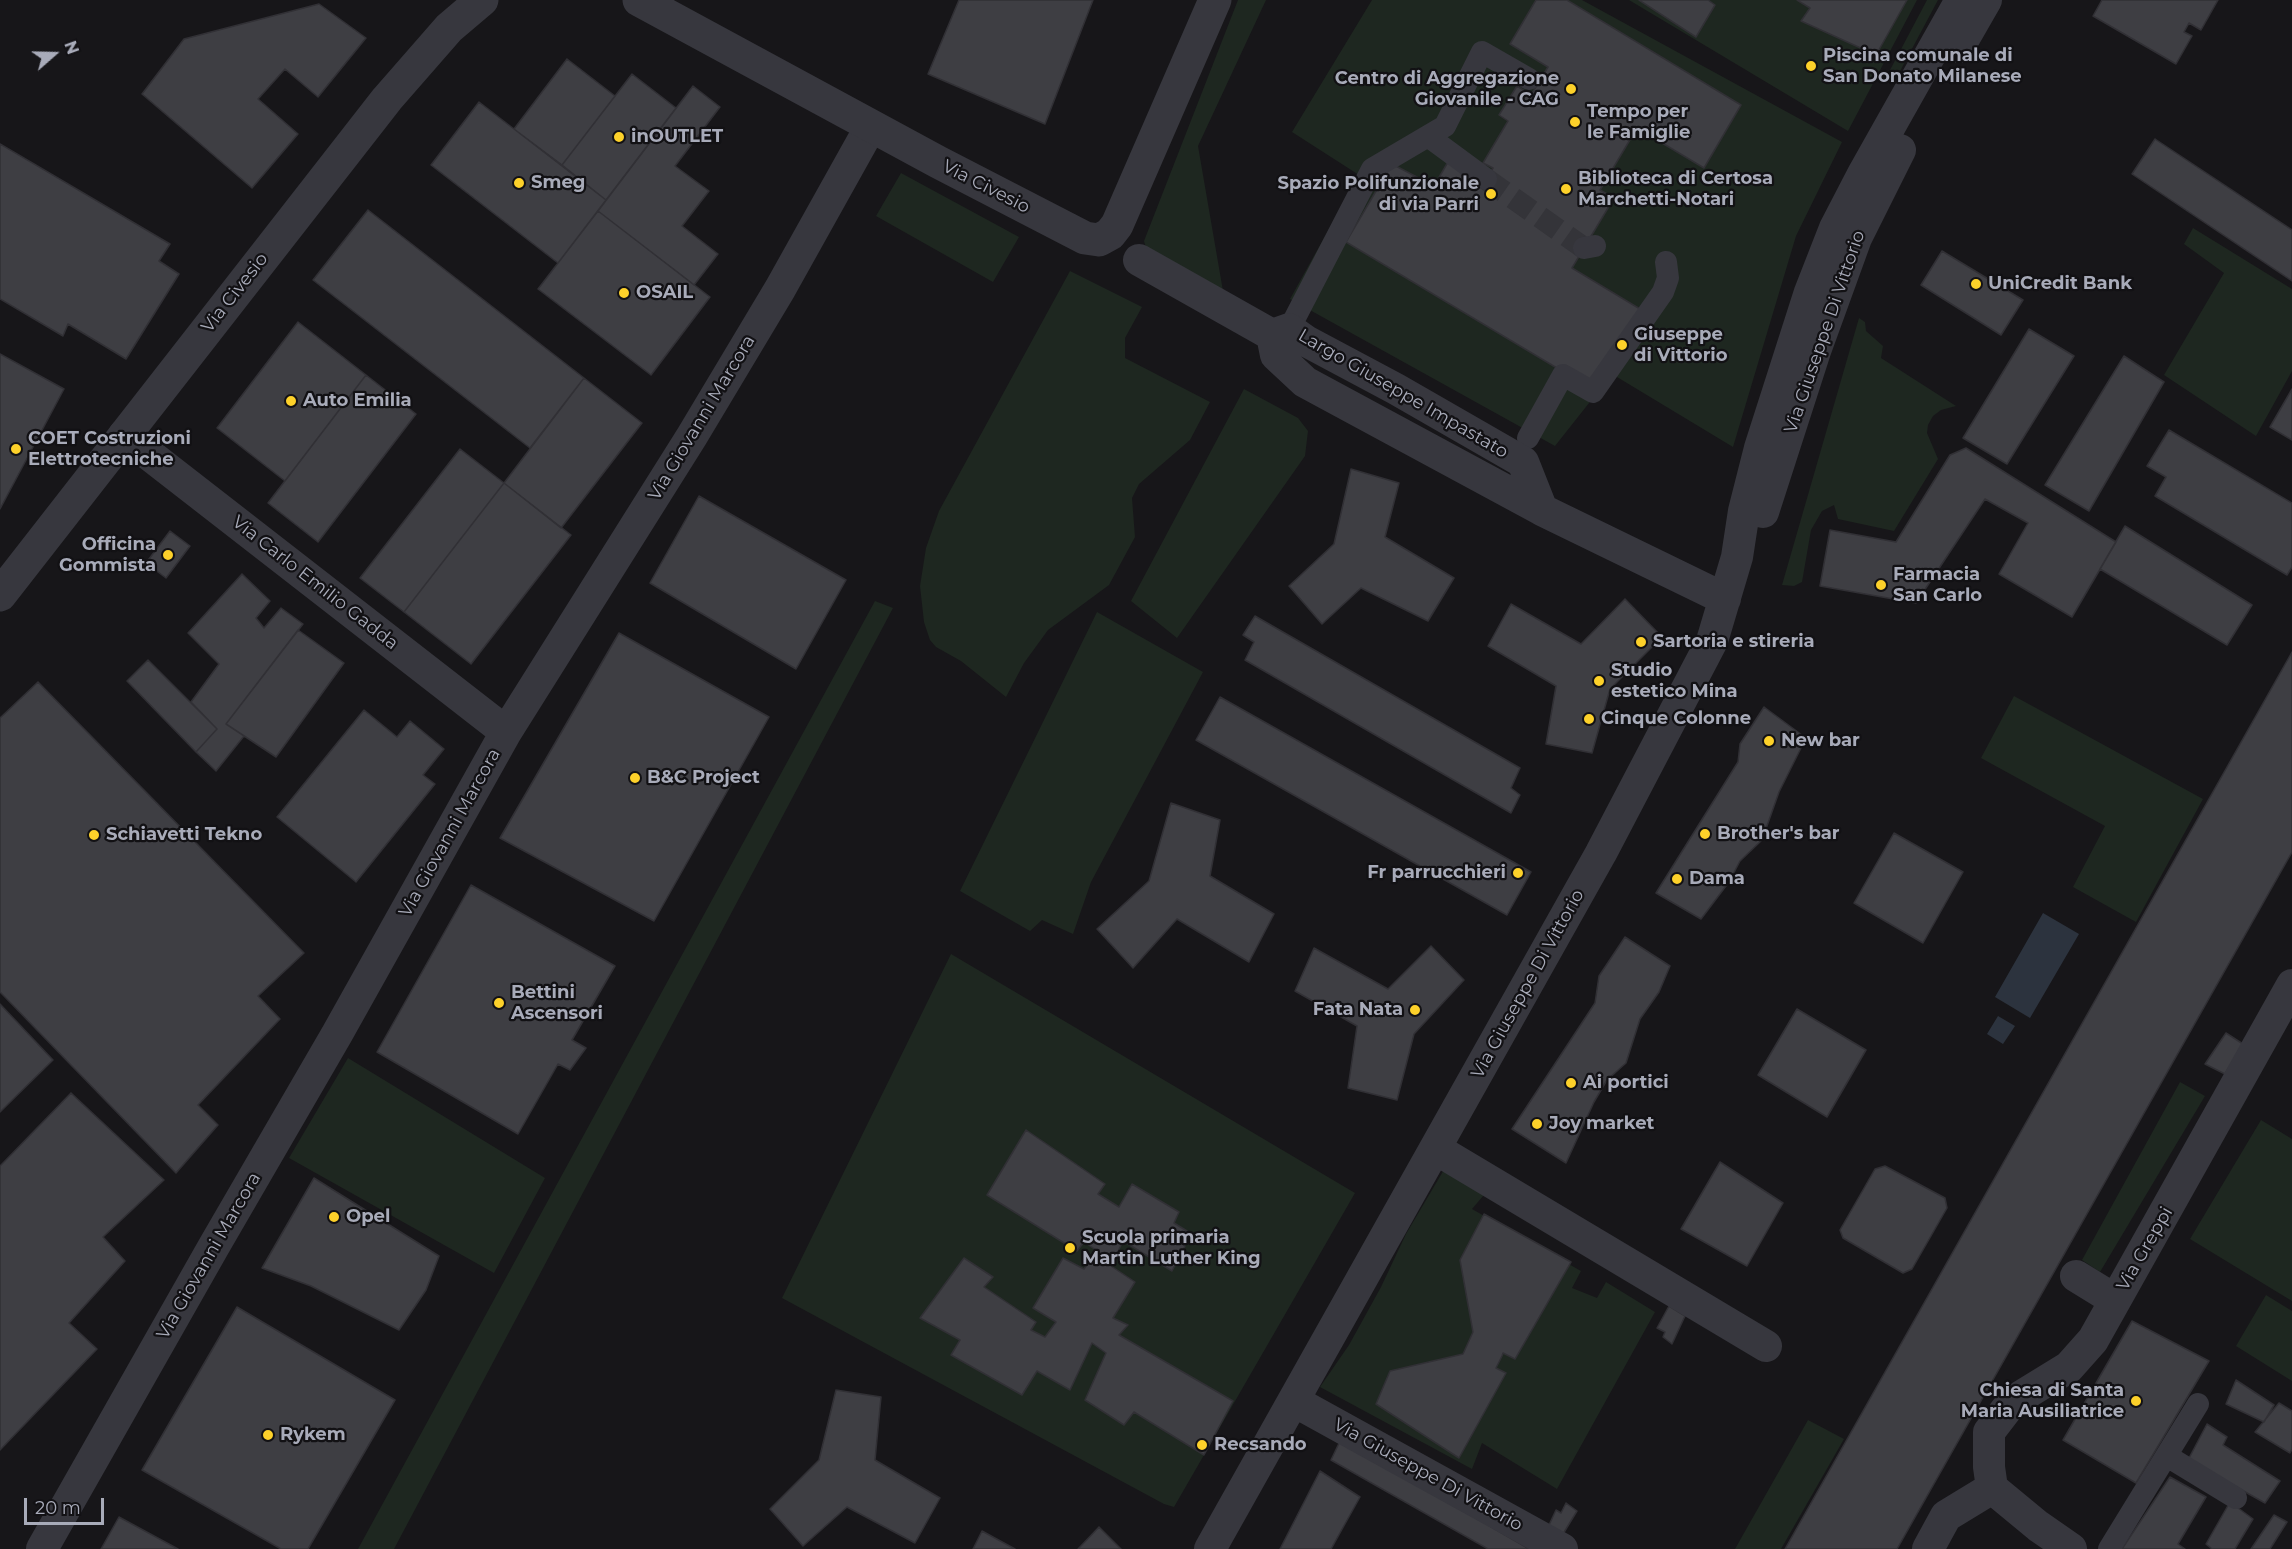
<!DOCTYPE html>
<style>
body{margin:0}
#map{position:relative;width:2292px;height:1549px;overflow:hidden;background:#171619;font-family:Montserrat,sans-serif}
canvas{display:block}
.north{position:absolute;left:24px;top:24px;width:60px;height:60px;-webkit-text-stroke:4px #121114;paint-order:stroke;rotate:70deg;font-size:16px;font-weight:700;line-height:24px;text-align:center;color:#a8abb9}
.north::after{content:'';display:block;margin:auto;width:21px;height:27px;background:#a8abb9;clip-path:polygon(50% 0,100% 100%,50% 72%,0 100%)}
.scale{position:absolute;left:24px;top:1498px;width:80px;height:27px;box-sizing:border-box;border:3px solid #a8abb9;border-top:0;padding-left:8px;font-size:18px;line-height:21px;white-space:nowrap;color:#a8abb9;-webkit-text-stroke:4px #121114;paint-order:stroke}
</style>
<div id="map">
<canvas width="2292" height="1549"></canvas>
<div class="north">N</div>
<div class="scale">20 m</div>
</div>
<script>
const ctx = document.querySelector('canvas').getContext('2d');
ctx.lineJoin = 'round';
function paint(path, color) { ctx.fillStyle = color; ctx.fill(path, 'evenodd'); }
const toPath = rows => new Path2D(rows.map(r => 'M' + r).join(''));
function trace(path, color, width, dash) { ctx.strokeStyle = color; ctx.lineWidth = width; ctx.lineCap = dash ? 'butt' : 'round'; ctx.setLineDash(dash || []); ctx.stroke(path); }
function label(font, color, halo, rows, align = 'center') {
  ctx.font = font + ' Montserrat,sans-serif'; ctx.lineWidth = 4.5; ctx.setLineDash([]); ctx.textBaseline = 'middle'; ctx.strokeStyle = halo; ctx.fillStyle = color; for (const [text, x, y, turn = 0] of rows) {
    ctx.save(); ctx.translate(x, y); ctx.rotate((+turn || 0) * Math.PI / 180); ctx.textAlign = isNaN(turn) ? turn : align; if (halo) ctx.strokeText(text, 0, 0); ctx.fillText(text, 0, 0); ctx.restore();
  }
}
paint(toPath([
 [1238,0,1266,0,1198,146,1223,291,1148,254,1144,241],
 [1372,0,1582,0,1842,142,1796,236,1733,447,1612,374,1555,446,1290,299,1359,175,1292,132],
 [1629,0,1917,0,1848,131],
 [1927,0,1938,0,1898,75,1890,70],
 [901,173,1019,237,993,282,876,216],
 [2193,228,2292,289,2292,371,2256,436,2164,375,2224,273,2184,244],
 [1070,271,1142,307,1125,338,1125,358,1210,402,1190,440,1139,484,1132,498,1135,537,1109,585,1048,630,1024,663,1006,697,961,661,936,647,930,640,924,622,920,586,926,548,939,511],
 [1859,318,1865,322,1866,331,1883,346,1881,358,1956,406,1941,410,1933,416,1928,425,1927,433,1938,459,1894,531,1838,519,1834,505,1822,511,1811,530,1802,582,1794,586,1782,585],
 [1244,389,1298,418,1308,431,1305,456,1177,638,1131,601],
 [875,601,893,608,394,1549,358,1549],
 [1097,612,1203,672,1091,882,1073,934,1042,920,1030,931,960,891],
 [2014,696,2203,799,2136,922,2073,887,2105,826,1981,758],
 [951,954,1355,1193,1174,1507,1164,1504,782,1298],
 [348,1058,545,1178,494,1273,289,1158],
 [2180,1082,2205,1096,2100,1272,2082,1260],
 [2261,1120,2292,1139,2292,1301,2190,1239],
 [1445,1168,1489,1189,1472,1209,1581,1271,1572,1288,1597,1298,1606,1282,1655,1312,1557,1489,1482,1443,1472,1469,1320,1387,1349,1345,1381,1287,1406,1234],
 [2266,1295,2292,1311,2292,1381,2236,1346],
 [1808,1420,1844,1439,1781,1549,1735,1549]
]), '#1e2720');
paint(toPath([
 [2043,913,2079,934,2030,1018,1995,997],
 [1998,1016,2015,1026,2003,1044,1987,1034]
]), '#2c333e');
const building = toPath([
 [959,0,1093,0,1045,124,928,74,959,0],
 [1536,0,1567,0,1741,105,1704,168,1637,128,1600,190,1614,198,1572,268,1640,309,1592,389,1346,242,1392,164,1434,186,1448,162,1484,183,1493,168,1483,163,1508,121,1499,115,1517,86,1531,95,1548,67,1510,44,1536,0],
 [1639,0,1708,0,1715,5,1696,37,1639,0],
 [1797,0,1907,0,1876,55,1801,21,1810,8,1797,0],
 [2102,0,2218,0,2201,30,2189,23,2184,32,2192,36,2176,64,2093,16,2102,0],
 [319,4,366,38,318,97,285,69,258,99,298,134,252,188,142,94,184,39,319,4],
 [567,59,615,96,562,165,514,129,567,59],
 [632,74,676,108,606,200,562,165,632,74],
 [693,86,720,107,675,166,709,191,682,226,718,254,694,285,598,211,693,86],
 [479,102,606,200,558,263,431,165,479,102],
 [2155,139,2292,230,2292,281,2132,174,2155,139],
 [0,144,170,244,159,261,179,274,126,359,68,324,63,336,0,299,0,144],
 [368,210,584,378,530,448,313,280,368,210],
 [598,211,710,297,651,375,538,289,598,211],
 [1942,251,2023,300,2001,335,1921,285,1942,251],
 [298,322,366,375,285,481,217,428,298,322],
 [2029,329,2074,356,2007,464,1963,438,2029,329],
 [0,354,64,389,0,509,0,354],
 [2124,356,2164,382,2089,511,2045,485,2124,356],
 [366,375,416,414,318,542,268,503,366,375],
 [584,378,642,423,561,528,504,483,584,378],
 [2292,389,2292,440,2270,427,2292,389],
 [2169,430,2292,503,2292,567,2287,575,2155,496,2166,477,2147,466,2169,430],
 [1966,448,2116,542,2072,617,1999,574,2028,523,1985,499,1916,603,1820,586,1830,530,1896,542,1950,455,1966,448],
 [460,449,504,483,404,612,360,578,460,449],
 [1351,469,1399,483,1385,537,1454,578,1428,621,1361,588,1322,624,1289,586,1334,544,1351,469],
 [504,483,571,535,471,664,404,612,504,483],
 [699,496,846,580,796,669,650,583,699,496],
 [2125,526,2252,605,2227,645,2100,569,2125,526],
 [170,531,190,546,166,578,146,563,170,531],
 [242,574,270,601,256,618,264,628,281,608,303,624,226,724,244,736,216,771,196,752,217,729,191,702,219,664,188,633,242,574],
 [1625,599,1662,637,1610,689,1592,753,1546,744,1556,686,1488,646,1511,604,1581,644,1625,599],
 [1255,616,1520,768,1511,788,1520,795,1511,813,1245,660,1254,642,1243,635,1255,616],
 [298,630,344,663,276,757,226,724,298,630],
 [619,633,769,717,654,921,500,838,619,633],
 [2292,652,2292,852,1897,1549,1785,1549,2292,652],
 [148,660,217,729,196,752,127,681,148,660],
 [38,682,304,953,258,996,280,1019,198,1105,218,1125,176,1173,0,992,0,718,38,682],
 [1220,697,1531,872,1507,915,1196,740,1220,697],
 [1764,707,1806,738,1779,792,1762,840,1740,861,1729,882,1701,919,1656,893,1738,762,1740,744,1764,707],
 [364,710,397,737,410,721,444,749,423,775,435,784,356,882,277,817,364,710],
 [1171,803,1220,820,1210,876,1274,914,1249,962,1177,919,1133,968,1097,929,1149,881,1171,803],
 [1894,833,1963,872,1923,943,1854,903,1894,833],
 [471,885,615,966,572,1040,586,1048,570,1070,558,1064,518,1134,377,1052,471,885],
 [1625,937,1670,966,1659,992,1640,1019,1626,1063,1607,1080,1594,1102,1566,1163,1512,1129,1595,1003,1599,976,1625,937],
 [1431,946,1464,980,1414,1034,1397,1100,1348,1088,1357,1026,1295,991,1314,948,1388,989,1431,946],
 [0,1004,53,1060,0,1112,0,1004],
 [1797,1009,1866,1050,1827,1117,1758,1075,1797,1009],
 [2226,1033,2243,1044,2225,1074,2205,1064,2226,1033],
 [71,1093,164,1180,103,1237,125,1261,69,1323,97,1349,0,1450,0,1166,71,1093],
 [1026,1130,1105,1184,1098,1194,1119,1207,1132,1184,1179,1212,1174,1223,1187,1231,1180,1242,1185,1246,1172,1271,1123,1241,1111,1266,1135,1282,1113,1318,1128,1325,1119,1335,1233,1401,1204,1455,1134,1412,1124,1425,1085,1400,1106,1353,1092,1343,1070,1390,1037,1371,1022,1395,951,1355,960,1340,920,1318,964,1258,993,1277,984,1287,1036,1322,1031,1330,1045,1337,1056,1322,1033,1308,1063,1258,1084,1269,1096,1250,1084,1242,1077,1251,987,1195,1026,1130],
 [1720,1162,1783,1203,1747,1266,1681,1229,1720,1162],
 [1885,1166,1945,1198,1947,1208,1912,1269,1903,1273,1843,1238,1840,1230,1875,1169,1885,1166],
 [314,1178,439,1256,426,1290,399,1330,311,1286,262,1268,314,1178],
 [1484,1214,1571,1262,1515,1359,1503,1353,1502,1356,1496,1368,1506,1373,1459,1458,1376,1404,1390,1371,1463,1354,1473,1332,1460,1260,1484,1214],
 [1669,1306,1685,1316,1672,1344,1663,1337,1665,1332,1657,1328,1669,1306],
 [237,1307,395,1400,308,1549,281,1549,142,1470,237,1307],
 [2132,1321,2209,1361,2136,1483,2063,1440,2132,1321],
 [2236,1380,2274,1405,2264,1422,2226,1404,2236,1380],
 [836,1390,881,1397,875,1460,940,1498,915,1543,847,1507,803,1546,770,1509,819,1460,836,1390],
 [2279,1403,2292,1411,2292,1449,2290,1453,2255,1432,2279,1403],
 [2207,1424,2227,1437,2223,1445,2280,1481,2265,1503,2188,1460,2207,1424],
 [1341,1439,1529,1549,1488,1549,1331,1460,1341,1439],
 [1320,1471,1360,1497,1331,1549,1280,1549,1320,1471],
 [2170,1477,2206,1497,2178,1544,2185,1549,2122,1549,2170,1477],
 [2230,1502,2253,1519,2235,1549,2212,1549,2206,1544,2230,1502],
 [1566,1503,1577,1511,1563,1534,1549,1525,1556,1510,1561,1513,1566,1503],
 [2274,1515,2287,1522,2270,1549,2251,1549,2274,1515],
 [119,1517,178,1549,101,1549,119,1517],
 [1099,1527,1121,1549,1078,1549,1099,1527],
 [982,1531,1015,1549,973,1549,982,1531]
]);
paint(building, '#3e3e43');
trace(building, '#313035', 1.5);
trace(toPath([
 [1486,179,1584,248]
]), '#343439', 22, [22, 11]);
trace(toPath([
 [1429,137,1486,179],
 [1584,248,1595,246],
 [1283,341,1372,169,1445,126,1482,52,1529,79],
 [1528,438,1563,375,1593,392,1663,292,1668,278,1666,262],
 [2167,1456,2236,1498],
 [2109,1549,2198,1404]
]), '#37373e', 22);
trace(toPath([
 [1959,47,1986,0],
 [1139,260,1272,335],
 [1272,335,1276,355,1305,382,1542,510,1725,599],
 [1272,335,1289,329,1306,341,1396,389,1523,462,1542,510],
 [124,435,506,732],
 [1763,512,1815,351,1856,238,1900,150],
 [1436,1149,1766,1346],
 [2076,1276,2115,1300],
 [1294,1401,1562,1549],
 [1992,1488,1989,1467,1989,1432,2012,1402,2069,1367,2093,1340,2292,985],
 [1992,1488,2038,1526,2071,1549],
 [42,1549,214,1246,337,1034,506,732,692,436,780,289,871,126],
 [1210,1549,1601,853,1712,641,1737,557,1744,511,1760,448,1810,292,1835,228,1863,174,1961,0],
 [1928,1549,1946,1516,1992,1488]
]), '#37373e', 32);
trace(toPath([
 [639,0,938,162,1085,238,1099,240,1110,234,1117,225,1215,0],
 [0,595,387,99,449,28,482,0]
]), '#37373e', 33);
for (const [x, y, r, color] of [
 [1811,66,6,"#fdd12a"],
 [1571,89,6,"#fdd12a"],
 [1575,122,6,"#fdd12a"],
 [619,137,6,"#fdd12a"],
 [519,183,6,"#fdd12a"],
 [1566,189,6,"#fdd12a"],
 [1491,194,6,"#fdd12a"],
 [1976,284,6,"#fdd12a"],
 [624,293,6,"#fdd12a"],
 [1622,345,6,"#fdd12a"],
 [291,401,6,"#fdd12a"],
 [16,449,6,"#fdd12a"],
 [168,555,6,"#fdd12a"],
 [1881,585,6,"#fdd12a"],
 [1641,642,6,"#fdd12a"],
 [1599,681,6,"#fdd12a"],
 [1589,719,6,"#fdd12a"],
 [1769,741,6,"#fdd12a"],
 [635,778,6,"#fdd12a"],
 [1705,834,6,"#fdd12a"],
 [94,835,6,"#fdd12a"],
 [1518,873,6,"#fdd12a"],
 [1677,879,6,"#fdd12a"],
 [499,1003,6,"#fdd12a"],
 [1415,1010,6,"#fdd12a"],
 [1571,1083,6,"#fdd12a"],
 [1537,1124,6,"#fdd12a"],
 [334,1217,6,"#fdd12a"],
 [1070,1248,6,"#fdd12a"],
 [2136,1401,6,"#fdd12a"],
 [268,1435,6,"#fdd12a"],
 [1202,1445,6,"#fdd12a"]
]) { const dot = new Path2D(); dot.arc(x, y, r, 0, 2 * Math.PI); ctx.fillStyle = color; ctx.fill(dot); trace(dot, '#121114', 2); }
label('bold 18px', '#a8abb9', '#121114', [
 ["Piscina comunale di",1823,56],
 ["San Donato Milanese",1823,77],
 ["Centro di Aggregazione",1559,79,"right"],
 ["Giovanile - CAG",1559,100,"right"],
 ["Tempo per",1587,112],
 ["le Famiglie",1587,133],
 ["inOUTLET",631,137],
 ["Biblioteca di Certosa",1578,179],
 ["Marchetti-Notari",1578,200],
 ["Smeg",531,183],
 ["Spazio Polifunzionale",1479,184,"right"],
 ["di via Parri",1479,205,"right"],
 ["UniCredit Bank",1988,284],
 ["OSAIL",636,293],
 ["Giuseppe",1634,335],
 ["di Vittorio",1634,356],
 ["Auto Emilia",303,401],
 ["COET Costruzioni",28,439],
 ["Elettrotecniche",28,460],
 ["Officina",156,545,"right"],
 ["Gommista",156,566,"right"],
 ["Farmacia",1893,575],
 ["San Carlo",1893,596],
 ["Sartoria e stireria",1653,642],
 ["Studio",1611,671],
 ["estetico Mina",1611,692],
 ["Cinque Colonne",1601,719],
 ["New bar",1781,741],
 ["B&C Project",647,778],
 ["Brother's bar",1717,834],
 ["Schiavetti Tekno",106,835],
 ["Fr parrucchieri",1506,873,"right"],
 ["Dama",1689,879],
 ["Bettini",511,993],
 ["Ascensori",511,1014],
 ["Fata Nata",1403,1010,"right"],
 ["Ai portici",1583,1083],
 ["Joy market",1549,1124],
 ["Opel",346,1217],
 ["Scuola primaria",1082,1238],
 ["Martin Luther King",1082,1259],
 ["Chiesa di Santa",2124,1391,"right"],
 ["Maria Ausiliatrice",2124,1412,"right"],
 ["Rykem",280,1435],
 ["Recsando",1214,1445]
], 'left');
label('18px', '#a8abb9', '#121114', [
 ["Via Civesio",986,187,27],
 ["Via Civesio",235,293,-52],
 ["Via Giuseppe Di Vittorio",1825,332,-71],
 ["Largo Giuseppe Impastato",1403,394,30],
 ["Via Giovanni Marcora",702,418,-59],
 ["Via Carlo Emilio Gadda",315,583,38],
 ["Via Giovanni Marcora",450,833,-61],
 ["Via Giuseppe Di Vittorio",1528,984,-61],
 ["Via Greppi",2145,1249,-60],
 ["Via Giovanni Marcora",209,1256,-60],
 ["Via Giuseppe Di Vittorio",1428,1475,29]
]);
</script>
